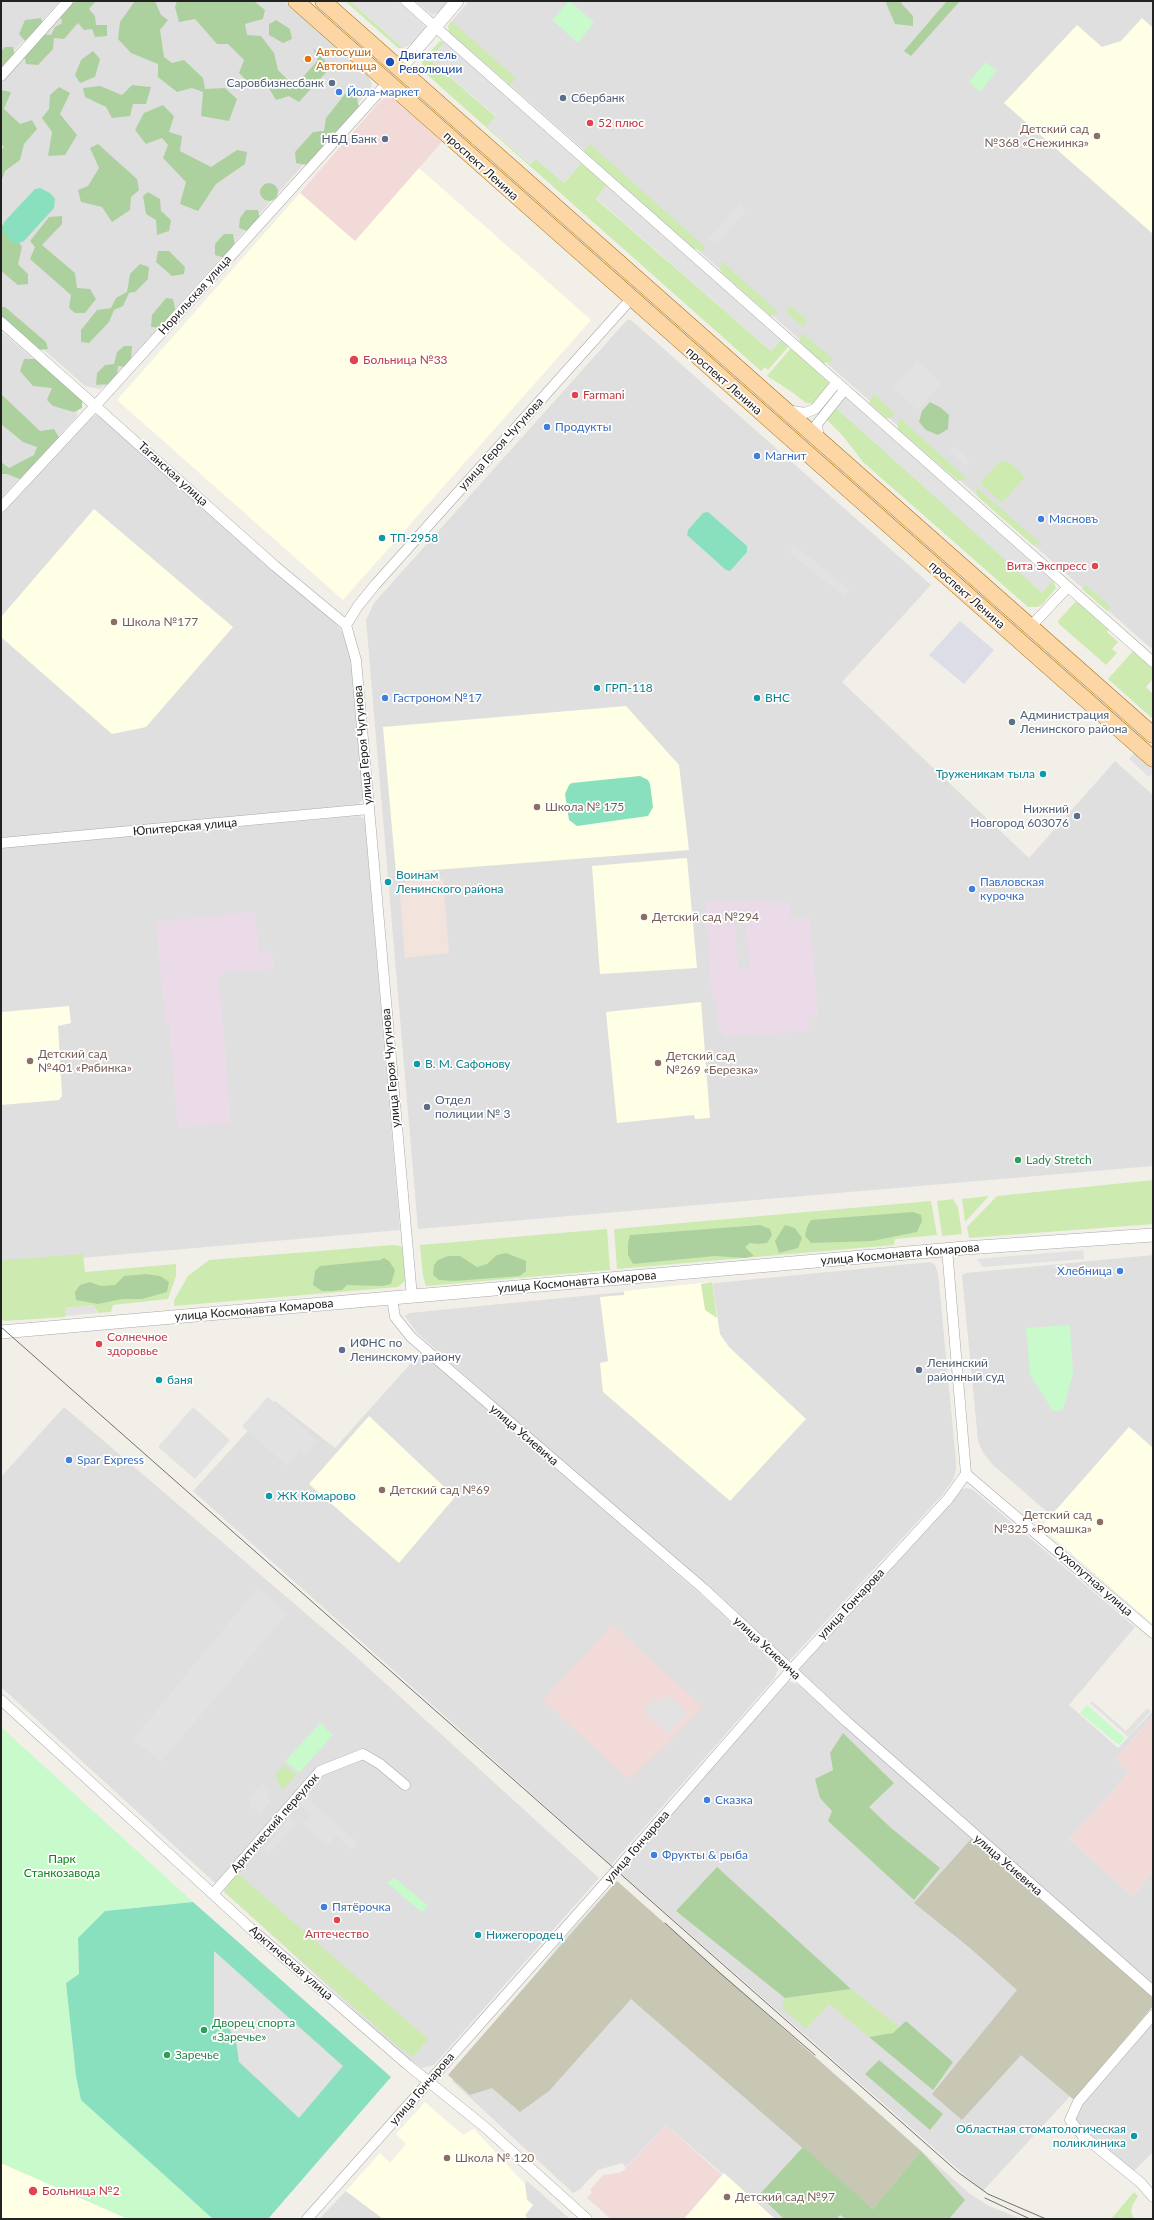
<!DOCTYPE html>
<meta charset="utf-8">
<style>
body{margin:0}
#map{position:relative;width:1154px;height:2220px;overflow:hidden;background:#f2efe9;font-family:Lato,sans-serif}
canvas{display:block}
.frame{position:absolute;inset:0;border:2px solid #222;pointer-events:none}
</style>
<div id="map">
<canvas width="1154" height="2220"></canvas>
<div class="frame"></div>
</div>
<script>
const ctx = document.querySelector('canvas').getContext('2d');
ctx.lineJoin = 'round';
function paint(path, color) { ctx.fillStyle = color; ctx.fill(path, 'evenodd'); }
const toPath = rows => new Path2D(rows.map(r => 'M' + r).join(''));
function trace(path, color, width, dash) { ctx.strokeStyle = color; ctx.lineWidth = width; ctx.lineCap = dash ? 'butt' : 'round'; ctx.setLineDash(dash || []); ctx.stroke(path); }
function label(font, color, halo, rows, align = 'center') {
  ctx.font = font + ' Lato,sans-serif'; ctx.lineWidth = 3.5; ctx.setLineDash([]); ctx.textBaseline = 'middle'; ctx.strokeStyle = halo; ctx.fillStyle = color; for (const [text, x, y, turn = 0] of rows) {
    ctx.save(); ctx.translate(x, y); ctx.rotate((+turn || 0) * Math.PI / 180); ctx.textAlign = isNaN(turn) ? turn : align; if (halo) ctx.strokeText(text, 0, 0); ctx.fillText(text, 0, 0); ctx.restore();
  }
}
paint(toPath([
 [1,1,60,1,1,65],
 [73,1,284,1,369,77,372,84,370,90,107,385,100,389,85,386,1,312,1,81],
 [415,1,449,1,439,12,432,15],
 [469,1,1153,1,1153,650,451,33,450,23],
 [627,320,631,320,931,585,842,682,1029,858,1115,761,1153,795,1153,1166,418,1229,366,620,374,603],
 [1,331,76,396,79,402,77,416,1,498],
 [96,415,104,419,335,623,343,633,353,665,364,798,356,807,1,838,1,513,90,418],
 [356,816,362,817,365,822,400,1230,1,1265,1,848],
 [1153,1255,1153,1448,1129,1427,1052,1516,993,1465,984,1454,978,1441,962,1275,966,1273],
 [930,1262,935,1265,938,1273,956,1461,956,1470,953,1480,943,1494,789,1661,785,1660,417,1333,405,1316,409,1313],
 [421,1352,715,1607,775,1664,778,1669,774,1679,611,1865,193,1491,275,1401,335,1448],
 [64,1407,352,1653,599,1878,434,2065,422,2068,405,2057,1,1687,1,1477],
 [966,1488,972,1489,1135,1627,1069,1705,1118,1748,1153,1711,1153,1716,1116,1759,1130,1772,1069,1839,1133,1896,1153,1871,1153,1990,797,1672,799,1661,961,1489],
 [785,1681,789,1681,799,1685,1152,1997,1151,2008,983,2191,618,1871],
 [617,1881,970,2194,989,2206,1021,2219,775,2219,666,2125,626,2167,622,2163,598,2170,579,2190,573,2193,452,2081,563,1940],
 [1153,2020,1153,2152,1131,2174,1075,2125,1074,2113],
 [527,2181,570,2219,528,2219,525,2216,533,2205,527,2200,525,2184],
 [346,2191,383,2218,383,2219,319,2219]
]), '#e0dfdf');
paint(toPath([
 [388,97,393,98,442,142,355,242,300,193,381,100],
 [612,1625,703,1707,664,1747,628,1779,543,1700],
 [1153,1716,1153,1871,1133,1896,1069,1839,1130,1772,1116,1759],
 [666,2125,722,2175,684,2219,611,2219,587,2198,592,2192,590,2190,604,2174,606,2175,622,2172]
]), '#f2dad9');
paint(toPath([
 [745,901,789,903,791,919,810,918,818,1016,808,1017,809,1031,728,1037,718,1029,716,1003,712,996,705,902],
 [745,918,750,968,738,969,734,920],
 [255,912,259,952,272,951,274,968,224,973,219,979,231,1123,178,1128,169,1023,165,1023,156,922]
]), '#ebdbe8');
paint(toPath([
 [1142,18,1153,28,1153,234,1004,103,1077,25,1102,47,1121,41],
 [419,168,591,320,343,600,117,400,300,193,355,241],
 [94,509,233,627,146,727,112,734,1,637,1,617],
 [626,706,679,765,689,850,396,873,383,727],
 [687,858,697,968,600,974,592,866],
 [701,1002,710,1118,695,1119,694,1115,617,1123,606,1012],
 [69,1006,71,1023,58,1026,62,1096,59,1100,1,1105,1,1012],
 [712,1282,720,1334,729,1347,806,1419,730,1501,603,1392,600,1363,608,1361,600,1297,624,1295,624,1291],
 [369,1416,455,1497,399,1563,309,1484],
 [1129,1427,1153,1448,1153,1624,1041,1527],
 [425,2102,463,2135,474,2129,525,2184,527,2200,533,2205,525,2215,528,2219,383,2219,346,2191,380,2153,390,2163,406,2144,396,2134],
 [1,2163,128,2219,1,2219],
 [724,2173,775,2219,684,2219]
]), '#ffffe5');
paint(toPath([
 [443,879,449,953,405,958,399,883]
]), '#f3e3dd');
paint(toPath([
 [971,1839,1153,1998,1153,2006,1074,2100,1021,2055,962,2120,932,2094,1017,1990,970,1948,914,1903],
 [617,1881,921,2151,873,2209,631,1999,549,2091,520,2112,492,2088,470,2095,448,2075]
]), '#c7c7b4');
paint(toPath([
 [345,1,350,1,403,48,398,48],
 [451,21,516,78,510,85,449,32,448,26],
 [440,41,445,42,429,59,496,117,488,127,530,164,536,159,564,183,581,163,607,185,596,199,771,351,782,339,789,346,768,370,765,367,761,371,424,72,422,61],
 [590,144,705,247,703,251,693,248,584,151],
 [722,261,778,312,771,316,721,272,720,268],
 [791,306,807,320,803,327,786,312],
 [802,333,833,359,830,362,823,363,799,341],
 [791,348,829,382,830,385,815,404,806,403,792,392,767,376],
 [874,394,895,414,891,418,886,418,869,403],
 [834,406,1042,592,1053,580,1056,588,1042,605,1037,607,1028,607,863,462,843,436,827,420],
 [901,419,967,479,958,481,898,429,898,423],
 [1000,461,1005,461,1012,464,1025,477,1002,503,980,483],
 [976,487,1040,543,1034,546,977,496],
 [1086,585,1111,607,1107,611,1082,589],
 [1075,602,1079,603,1109,629,1107,632,1118,642,1112,649,1117,653,1106,665,1059,624,1058,621],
 [1133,651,1153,668,1153,679,1146,687,1153,694,1153,719,1108,679],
 [1153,1180,1153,1224,969,1238,967,1227,997,1196],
 [989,1196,965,1222,962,1199],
 [953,1199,958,1207,962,1234,942,1236,937,1201],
 [931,1201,937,1235,895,1239,894,1245,617,1269,614,1229],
 [607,1229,610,1270,426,1286,423,1276,420,1245],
 [392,1245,401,1246,403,1250,405,1281,398,1287,174,1306,174,1300,188,1276,209,1260],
 [83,1254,85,1272,176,1264,176,1276,168,1299,113,1305,111,1312,98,1313,93,1305,65,1308,65,1317,4,1321,1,1319,1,1260],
 [712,1282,717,1318,705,1310,701,1284],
 [284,1765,296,1775,282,1790,275,1775],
 [237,1873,428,2039,413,2057,400,2048,224,1892,228,1887,226,1882],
 [851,1989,899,2027,893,2033,869,2037,829,2004,806,2029,782,2008,785,1998],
 [1134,2192,1138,2196,1133,2204,1131,2212,1134,2219,1111,2219]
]), '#cdebb0');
paint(toPath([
 [84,1,96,1,89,9,95,16,96,25,107,25,107,36,95,37,92,29,84,30,78,23,64,39,54,38,53,49,38,65,26,64,24,54,43,34,51,35,55,27,62,23,60,13,70,3],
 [135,1,155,1,161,15,168,20,160,30,164,57,172,63,184,60,203,78,205,89,225,88,237,99,229,121,201,116,203,92,192,88,177,92,158,77,158,64,131,53,118,39,120,22],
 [177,1,254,1,265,10,263,19,245,24,247,35,261,36,274,53,278,70,287,79,296,85,318,60,313,48,327,63,329,69,299,102,289,96,276,100,266,83,252,86,239,73,244,60,228,44,217,44,195,19,179,22,175,7],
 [887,1,902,1,901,3,913,16,913,26,895,24,886,3],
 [947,1,960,1,911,56,904,51],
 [41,18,43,25,33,38,25,41,19,34,25,20],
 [276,20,290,29,292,39,283,43,269,35,269,24],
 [5,47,13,47,15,56,1,72,1,51],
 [93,51,100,59,95,77,80,83,75,75,81,60],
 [132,85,151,87,146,104,133,104,130,116,112,118,106,107,85,97,83,88,100,86,122,95],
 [59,87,70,93,60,114,77,135,65,155,48,156,52,132,42,118,49,109,50,95],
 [1,90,11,92,4,109,20,124,32,120,37,129,24,144,20,160,5,171,1,182,1,151,4,147,1,144],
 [345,94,356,95,359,107,338,132,327,133,325,145,307,165,296,163,295,152,313,132,324,131,326,118],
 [163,105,174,116,169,132,182,136,180,151,211,167,237,150,247,152,245,164,216,184,198,211,180,204,186,182,163,158,168,145,162,138,146,144,135,130,144,113],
 [98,144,137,179,139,190,131,197,130,210,112,222,102,207,81,202,78,190,88,186,99,168,90,148],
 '260 192a9 9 0 1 1 18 0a9 9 0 1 1-18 0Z',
 [148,192,160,199,161,211,171,220,169,231,157,235,156,220,146,214,143,196],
 [246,210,258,210,260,219,250,232,239,228,240,218],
 [62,216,62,224,42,245,75,273,77,288,90,289,96,299,85,313,75,313,69,308,71,295,30,259,35,247,30,241,49,217],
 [1,224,9,228,22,247,18,264,28,274,28,284,18,285,1,271],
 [224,234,233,234,235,246,225,258,215,255,215,244],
 [158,251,169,251,185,267,184,274,172,276,156,262],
 [140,264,149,267,148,279,135,292,129,293,123,306,114,310,109,322,89,343,81,342,81,330,97,310,111,308,116,298,127,292,130,274],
 [166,298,173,299,176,313,163,328,151,327,152,315],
 [1,307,5,307,46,342,48,349,38,350,1,319],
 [124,346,132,346,131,359,125,367,118,366,117,376,111,384,96,385,97,373,105,365,114,364,117,352],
 [24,359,35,359,82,398,82,408,74,412,53,406,47,400,52,388,33,386,20,371],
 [1,394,40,431,54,429,60,439,22,480,7,474,1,474,1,462,9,468,34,455,37,447,23,442,1,424],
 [930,402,940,407,949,415,948,429,938,435,926,430,919,422,922,411],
 [913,1212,921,1215,922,1221,917,1232,872,1241,811,1243,805,1236,807,1227,811,1220],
 [760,1225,770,1229,772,1235,767,1243,758,1244,750,1243,745,1247,754,1256,745,1258,715,1256,633,1264,628,1255,628,1243,630,1235],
 [785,1225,795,1228,802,1238,798,1248,779,1253,775,1241],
 [506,1253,526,1261,526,1271,520,1276,454,1281,439,1280,433,1275,434,1265,438,1260,448,1256,460,1256,477,1267,487,1264,497,1255],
 [384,1258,389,1261,395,1270,391,1284,382,1286,347,1285,342,1290,332,1291,322,1291,313,1285,315,1271,320,1266,380,1260],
 [146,1274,160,1276,169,1282,167,1292,142,1299,122,1299,98,1304,76,1300,75,1292,80,1285,90,1282,101,1286,115,1285,124,1276],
 [843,1733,894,1783,869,1807,890,1827,940,1868,914,1900,828,1821,832,1811,820,1798,815,1779,833,1770,830,1753],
 [717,1867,851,1989,785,1998,676,1911],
 [906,2021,953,2062,933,2090,869,2037,893,2033],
 [879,2060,943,2114,930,2130,865,2074],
 [803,2147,873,2209,921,2151,965,2200,949,2219,846,2219,840,2215,836,2219,784,2219,759,2195]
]), '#add19e');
paint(toPath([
 [569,1,594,22,578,43,552,20],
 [986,62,997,71,980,92,969,82],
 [1070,1325,1073,1374,1063,1410,1053,1411,1030,1375,1026,1328],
 [1087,1705,1125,1738,1119,1745,1080,1713],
 [320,1723,333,1735,299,1773,285,1761],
 [1,1727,193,1902,105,1911,78,1938,79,1974,66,1983,76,2076,81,2100,213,2219,128,2219,1,2163],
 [394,1877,428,1906,424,1911,420,1911,386,1882,390,1881]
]), '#c8facc');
paint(toPath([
 [40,188,50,193,55,199,54,208,24,241,19,243,13,243,2,231,4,222,35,189],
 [708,512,747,546,747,552,730,571,726,570,687,535,688,530,703,513],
 [640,776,648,780,650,784,653,807,648,816,577,826,569,820,565,794,569,785,572,783],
 [193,1902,391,2077,268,2219,213,2219,81,2100,76,2076,66,1983,79,1974,78,1938,105,1911]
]), '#88e0be');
paint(toPath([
 [350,1,398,1,426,27,413,43,403,48],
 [445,42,581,163,564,183,536,159,531,164,487,126,496,116,429,59],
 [607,185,782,339,771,351,596,198],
 [739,204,746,211,716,245,708,239],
 [917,361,942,383,918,410,893,387],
 [845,395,1053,580,1042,593,834,406],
 [954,445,970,460,965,466,949,451],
 [794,545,850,590,844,597,789,552],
 [1135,752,1153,768,1153,773,1149,777,1129,759],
 [1083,1250,1084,1259,983,1267,977,1259],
 [93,1305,97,1313,65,1316,65,1308],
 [268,1397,318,1441,305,1456,300,1451,287,1466,242,1426],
 [193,1407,230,1440,195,1479,158,1447],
 [258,1587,288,1613,161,1762,133,1739],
 [668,1694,688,1713,668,1734,644,1711,655,1698,660,1702],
 [1092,1701,1126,1731,1147,1708,1151,1711,1128,1737,1090,1703],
 [262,1783,271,1792,266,1797,271,1801,260,1814,249,1805,251,1803,247,1800],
 [306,1791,312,1795,309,1800,358,1843,351,1850,336,1836,327,1846,302,1824,311,1814,297,1801],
 [290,1818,296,1824,268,1856,262,1851],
 [214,1951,343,2066,299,2118,239,2062,236,2041,229,2028,214,2017]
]), '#e2e2e2');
paint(toPath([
 [960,621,994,650,964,684,929,655]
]), '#dddde8');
const minor = toPath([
 [406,1,1153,662],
 [1,76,68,1],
 [1,322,275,566,346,625],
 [786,410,805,413,815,409,837,382],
 [819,440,817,424,845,389],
 [1,507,96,405,388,82],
 [1031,626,1068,587],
 [1,843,369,809],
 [947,1249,966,1474,1153,1633],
 [412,1297,356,660,346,625,358,606,375,585,631,299],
 [392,1299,395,1317,411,1337,704,1589,846,1721,1153,1991],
 [1,1700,250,1928,408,2065,486,2128,587,2219],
 [213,1894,320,1771,363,1754,380,1764,405,1785],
 [1153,2015,1078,2102,1070,2120,1082,2135,1141,2183,1153,2197],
 [307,2219,613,1874,791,1670,948,1499,966,1474]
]);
const tertiary = toPath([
 [400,68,457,1],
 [1,1332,965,1248,1153,1235]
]);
const primary = toPath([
 [296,1,1153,759],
 [323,1,1153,735]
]);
trace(minor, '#a9a9a9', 11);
trace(tertiary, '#a9a9a9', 14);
trace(primary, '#a06b00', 17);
trace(minor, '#fff', 10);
trace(tertiary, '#fff', 13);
trace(primary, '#fcd6a4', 16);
trace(toPath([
 [1,1327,959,2173,988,2194,1046,2219],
 [665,1923,720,1973,815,2055],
 [985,2198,1030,2219]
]), '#707070', 1);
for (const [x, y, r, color] of [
 [308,59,4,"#e8710a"],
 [390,62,5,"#1a4fb4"],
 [332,83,4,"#5c6f8a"],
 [339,92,4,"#3f7fe0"],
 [563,98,4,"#5c6f8a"],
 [590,123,4,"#e0444e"],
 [1097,136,4,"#8d6e63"],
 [385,139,4,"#5c6f8a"],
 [354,360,5,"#e0444e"],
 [575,395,4,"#e0444e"],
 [547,427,4,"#3f7fe0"],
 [757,456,4,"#3f7fe0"],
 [1041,519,4,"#3f7fe0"],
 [382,538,4,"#0f9aa8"],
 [1095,566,4,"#e0444e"],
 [114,622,4,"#8d6e63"],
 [597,688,4,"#0f9aa8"],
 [385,698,4,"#3f7fe0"],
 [757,698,4,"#0f9aa8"],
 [1012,722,4,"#5c6f8a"],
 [1043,774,4,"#0f9aa8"],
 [537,807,4,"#8d6e63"],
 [1077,816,4,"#5c6f8a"],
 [388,882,4,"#0f9aa8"],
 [972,889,4,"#3f7fe0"],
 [644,917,4,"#8d6e63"],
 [30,1061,4,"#8d6e63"],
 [658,1063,4,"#8d6e63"],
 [417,1064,4,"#0f9aa8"],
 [427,1107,4,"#5c6f8a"],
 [1018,1160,4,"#2e9e5b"],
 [1120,1271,4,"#3f7fe0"],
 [99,1344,4,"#e0444e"],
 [342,1350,4,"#5c6f8a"],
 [919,1370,4,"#5c6f8a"],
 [159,1380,4,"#0f9aa8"],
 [69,1460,4,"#3f7fe0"],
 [382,1490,4,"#8d6e63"],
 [269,1496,4,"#0f9aa8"],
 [1100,1522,4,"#8d6e63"],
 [707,1800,4,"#3f7fe0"],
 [654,1855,4,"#3f7fe0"],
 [324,1907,4,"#3f7fe0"],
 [337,1920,4,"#e0444e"],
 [478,1935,4,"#0f9aa8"],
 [204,2030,4,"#2e9e5b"],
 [167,2055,4,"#2e9e5b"],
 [1134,2136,4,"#0f9aa8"],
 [447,2158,4,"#8d6e63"],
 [33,2191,5,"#e0444e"],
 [727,2197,4,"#8d6e63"]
]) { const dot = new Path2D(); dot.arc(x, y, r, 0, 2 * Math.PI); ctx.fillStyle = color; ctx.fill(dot); trace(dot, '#fff', 1.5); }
label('12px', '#c56008', '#fff', [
 ["Автосуши",316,52],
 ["Автопицца",316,66]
], 'left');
label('12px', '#164399', '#fff', [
 ["Двигатель",399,55],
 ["Революции",399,69]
], 'left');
label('12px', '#4e5e75', '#fff', [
 ["Саровбизнесбанк",324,83,"right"],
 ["Сбербанк",571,98],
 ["НБД Банк",377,139,"right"],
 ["Администрация",1020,715],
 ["Ленинского района",1020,729],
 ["Нижний",1069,809,"right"],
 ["Новгород 603076",1069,823,"right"],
 ["Отдел",435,1100],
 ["полиции № 3",435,1114],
 ["ИФНС по",350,1343],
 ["Ленинскому району",350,1357],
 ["Ленинский",927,1363],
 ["районный суд",927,1377]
], 'left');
label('12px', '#366cbe', '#fff', [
 ["Йола-маркет",347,92],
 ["Продукты",555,427],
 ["Магнит",765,456],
 ["Мясновъ",1049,519],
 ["Гастроном №17",393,698],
 ["Павловская",980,882],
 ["курочка",980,896],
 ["Хлебница",1112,1271,"right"],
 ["Spar Express",77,1460],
 ["Сказка",715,1800],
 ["Фрукты & рыба",662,1855],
 ["Пятёрочка",332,1907]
], 'left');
label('12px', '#be3a42', '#fff', [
 ["52 плюс",598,123],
 ["Больница №33",363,360],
 ["Farmani",583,395],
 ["Вита Экспресс",1087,566,"right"],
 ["Солнечное",107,1337],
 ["здоровье",107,1351],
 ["Аптечество",337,1934,"center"],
 ["Больница №2",42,2191]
], 'left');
label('12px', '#785e54', '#fff', [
 ["Детский сад",1089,129,"right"],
 ["№368 «Снежинка»",1089,143,"right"],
 ["Школа №177",122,622],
 ["Школа № 175",545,807],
 ["Детский сад №294",652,917],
 ["Детский сад",38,1054],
 ["№401 «Рябинка»",38,1068],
 ["Детский сад",666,1056],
 ["№269 «Березка»",666,1070],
 ["Детский сад №69",390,1490],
 ["Детский сад",1092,1515,"right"],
 ["№325 «Ромашка»",1092,1529,"right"],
 ["Школа № 120",455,2158],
 ["Детский сад №97",735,2197]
], 'left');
label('12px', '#222', '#fff', [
 ["проспект Ленина",481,166,42],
 ["Норильская улица",195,295,-48],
 ["проспект Ленина",724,381,41],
 ["улица Героя Чугунова",501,444,-48],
 ["Таганская улица",173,474,42],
 ["проспект Ленина",967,595,41],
 ["улица Героя Чугунова",363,745,-95],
 ["Юпитерская улица",185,827,-5],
 ["улица Героя Чугунова",391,1068,-95],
 ["улица Космонавта Комарова",900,1254,-5],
 ["улица Космонавта Комарова",577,1282,-5],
 ["улица Космонавта Комарова",254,1310,-5],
 ["улица Усиевича",524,1435,41],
 ["Сухопутная улица",1093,1581,41],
 ["улица Гончарова",851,1604,-47],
 ["улица Усиевича",767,1648,43],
 ["Арктический переулок",275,1823,-49],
 ["улица Гончарова",637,1847,-49],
 ["улица Усиевича",1008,1865,41],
 ["Арктическая улица",291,1963,41],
 ["улица Гончарова",422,2089,-49]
]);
label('12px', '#0d838f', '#fff', [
 ["ТП-2958",390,538],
 ["ГРП-118",605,688],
 ["ВНС",765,698],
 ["Труженикам тыла",1035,774,"right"],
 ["Воинам",396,875],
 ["Ленинского района",396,889],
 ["В. М. Сафонову",425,1064],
 ["баня",167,1380],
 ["ЖК Комарово",277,1496],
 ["Нижегородец",486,1935],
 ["Областная стоматологическая",1126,2129,"right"],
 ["поликлиника",1126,2143,"right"]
], 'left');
label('12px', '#27864d', '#fff', [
 ["Lady Stretch",1026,1160],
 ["Дворец спорта",212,2023],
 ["«Заречье»",212,2037],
 ["Заречье",175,2055]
], 'left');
label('12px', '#0c8416', '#fff', [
 ["Парк",62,1859],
 ["Станкозавода",62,1873]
]);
</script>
